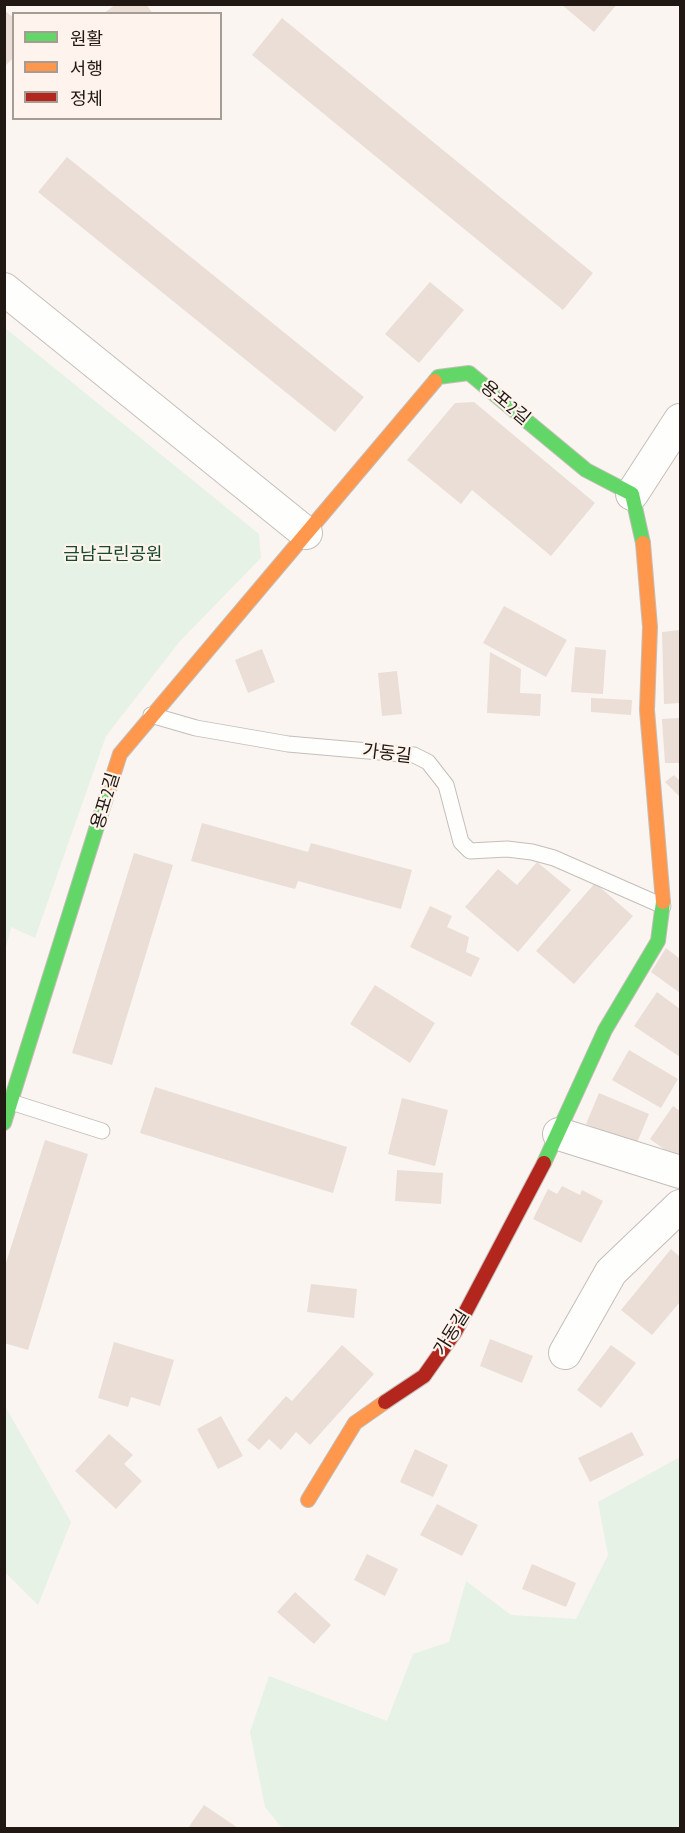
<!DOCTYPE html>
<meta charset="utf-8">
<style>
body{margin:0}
#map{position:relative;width:685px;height:1833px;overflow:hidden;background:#faf5f1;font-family:"PT Sans Narrow","Noto Sans KR",sans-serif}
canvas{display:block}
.frame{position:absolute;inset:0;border:6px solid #211813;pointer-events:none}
.legend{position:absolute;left:12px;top:12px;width:210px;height:108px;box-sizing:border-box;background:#fef4ed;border:2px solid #a69c96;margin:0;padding:8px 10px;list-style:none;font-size:18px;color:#211813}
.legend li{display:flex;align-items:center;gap:12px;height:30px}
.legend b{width:30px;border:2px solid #a69c96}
</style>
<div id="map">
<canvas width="685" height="1833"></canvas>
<div class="frame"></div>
<ul class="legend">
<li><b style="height:8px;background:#63d668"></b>원활</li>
<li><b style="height:8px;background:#ff974d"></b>서행</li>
<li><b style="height:8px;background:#b3261e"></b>정체</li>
</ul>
</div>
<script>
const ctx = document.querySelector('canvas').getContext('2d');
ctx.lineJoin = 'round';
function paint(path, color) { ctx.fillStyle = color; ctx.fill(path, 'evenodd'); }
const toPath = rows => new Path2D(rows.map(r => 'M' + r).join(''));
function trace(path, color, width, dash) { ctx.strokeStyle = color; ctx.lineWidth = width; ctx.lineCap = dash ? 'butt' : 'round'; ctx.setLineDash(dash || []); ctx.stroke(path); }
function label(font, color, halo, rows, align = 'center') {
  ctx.font = font + ' "PT Sans Narrow","Noto Sans KR",sans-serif'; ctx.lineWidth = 4.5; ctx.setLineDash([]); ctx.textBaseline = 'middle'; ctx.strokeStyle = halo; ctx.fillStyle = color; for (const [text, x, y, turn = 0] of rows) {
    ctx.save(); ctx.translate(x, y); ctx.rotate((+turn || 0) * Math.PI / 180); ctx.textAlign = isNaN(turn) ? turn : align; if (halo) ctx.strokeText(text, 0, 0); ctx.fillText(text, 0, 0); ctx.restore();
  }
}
paint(toPath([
 [5,328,259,534,261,558,180,641,106,736,35,938,11,927,5,952],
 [5,1406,71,1522,38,1605,5,1572],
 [680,1457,680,1828,282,1828,265,1807,250,1732,269,1676,387,1721,413,1654,449,1642,466,1581,511,1615,576,1619,608,1555,598,1502]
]), '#e5f2e5');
paint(toPath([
 [116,4,146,4,153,14,103,14],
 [561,4,617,4,594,32],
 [4,10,14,18,14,57,4,67],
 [282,18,593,273,563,310,252,55],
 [67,157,364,397,335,432,38,192],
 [430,282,464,310,419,363,385,334],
 [474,402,595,503,551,556,472,490,461,504,407,460,455,403],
 [504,606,567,640,546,677,483,643],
 [680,630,680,703,664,704,662,632],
 [575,647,606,650,603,694,571,692],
 [262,649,275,682,248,693,235,660],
 [490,652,521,669,520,693,541,694,540,716,487,713],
 [397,671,402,714,382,716,378,673],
 [591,698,632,700,631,715,591,712],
 [680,718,680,763,665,763,662,719],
 [674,775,680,781,680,797,665,782],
 [202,823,308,852,311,843,412,870,401,909,298,881,295,889,191,861],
 [134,853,173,865,112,1065,72,1053],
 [537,862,571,890,518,952,465,907,498,869,517,885],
 [595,883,633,916,574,984,536,951],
 [430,906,452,916,447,927,469,937,466,952,480,958,471,977,410,947],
 [666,948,680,959,680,993,651,972],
 [375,985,435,1023,410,1063,350,1024],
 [657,992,680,1009,680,1057,634,1026],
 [629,1050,678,1079,661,1108,612,1080],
 [155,1087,347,1147,333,1193,140,1133],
 [599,1093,649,1114,636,1145,586,1124],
 [402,1098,448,1110,435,1166,388,1154],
 [673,1106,680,1111,679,1160,650,1139],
 [45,1140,88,1154,28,1350,4,1343,4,1269],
 [397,1170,443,1173,441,1204,395,1201],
 [562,1186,580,1195,582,1190,603,1201,581,1243,533,1219,548,1189,557,1194],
 [671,1249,680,1257,680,1302,652,1335,621,1310],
 [311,1284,357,1289,354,1318,307,1312],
 [490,1339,533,1356,522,1383,480,1366],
 [114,1342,174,1360,160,1406,131,1397,128,1407,98,1398],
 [342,1345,374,1374,310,1445,296,1432,281,1450,269,1439,259,1450,247,1440,286,1396,292,1401],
 [611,1345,636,1363,601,1408,577,1390],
 [221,1416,243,1456,218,1469,197,1429],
 [632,1432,644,1455,590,1482,578,1458],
 [109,1434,133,1455,124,1464,142,1481,116,1509,75,1471],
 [415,1449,448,1465,433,1497,400,1482],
 [437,1504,478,1525,462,1556,420,1535],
 [367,1554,398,1569,385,1596,354,1580],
 [532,1564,576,1583,566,1607,522,1589],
 [295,1592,331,1625,314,1644,277,1612],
 [204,1805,238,1828,188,1828]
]), '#eaded7');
const lane = toPath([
 [151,715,196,728,288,744,414,755,428,762,446,785,461,842,470,851,507,849,532,852,554,858,663,906],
 [11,1102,102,1131]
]);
const street = toPath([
 [4,289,306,533],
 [632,494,680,420],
 [559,1134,680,1172],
 [565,1353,611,1272,680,1206]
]);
const fast = toPath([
 [435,381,438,377,469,373,586,470,632,494,643,543],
 [4,1123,109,788],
 [544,1163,605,1030,658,941,663,902]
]);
const slow = toPath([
 [643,543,650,627,647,710,663,902],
 [109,788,120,754,435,381],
 [308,1500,355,1423,385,1402]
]);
const jam = toPath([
 [385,1402,424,1376,455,1332,544,1163]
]);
trace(lane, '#c5beb9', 17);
trace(street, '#c5beb9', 34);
trace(fast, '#c5beb9', 16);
trace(slow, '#c5beb9', 16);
trace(jam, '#c5beb9', 16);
trace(lane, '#fefefd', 15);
trace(street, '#fefefd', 32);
trace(fast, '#63d668', 14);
trace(slow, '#ff974d', 14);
trace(jam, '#b3261e', 14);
label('18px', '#211813', '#fef4ed', [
 ["용포2길",505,403,40],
 ["가동길",387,754,7],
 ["용포2길",106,801,-73],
 ["가동길",452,1333,-58]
]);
label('18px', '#144a2d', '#fef4ed', [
 ["금남근린공원",113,555]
]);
</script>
